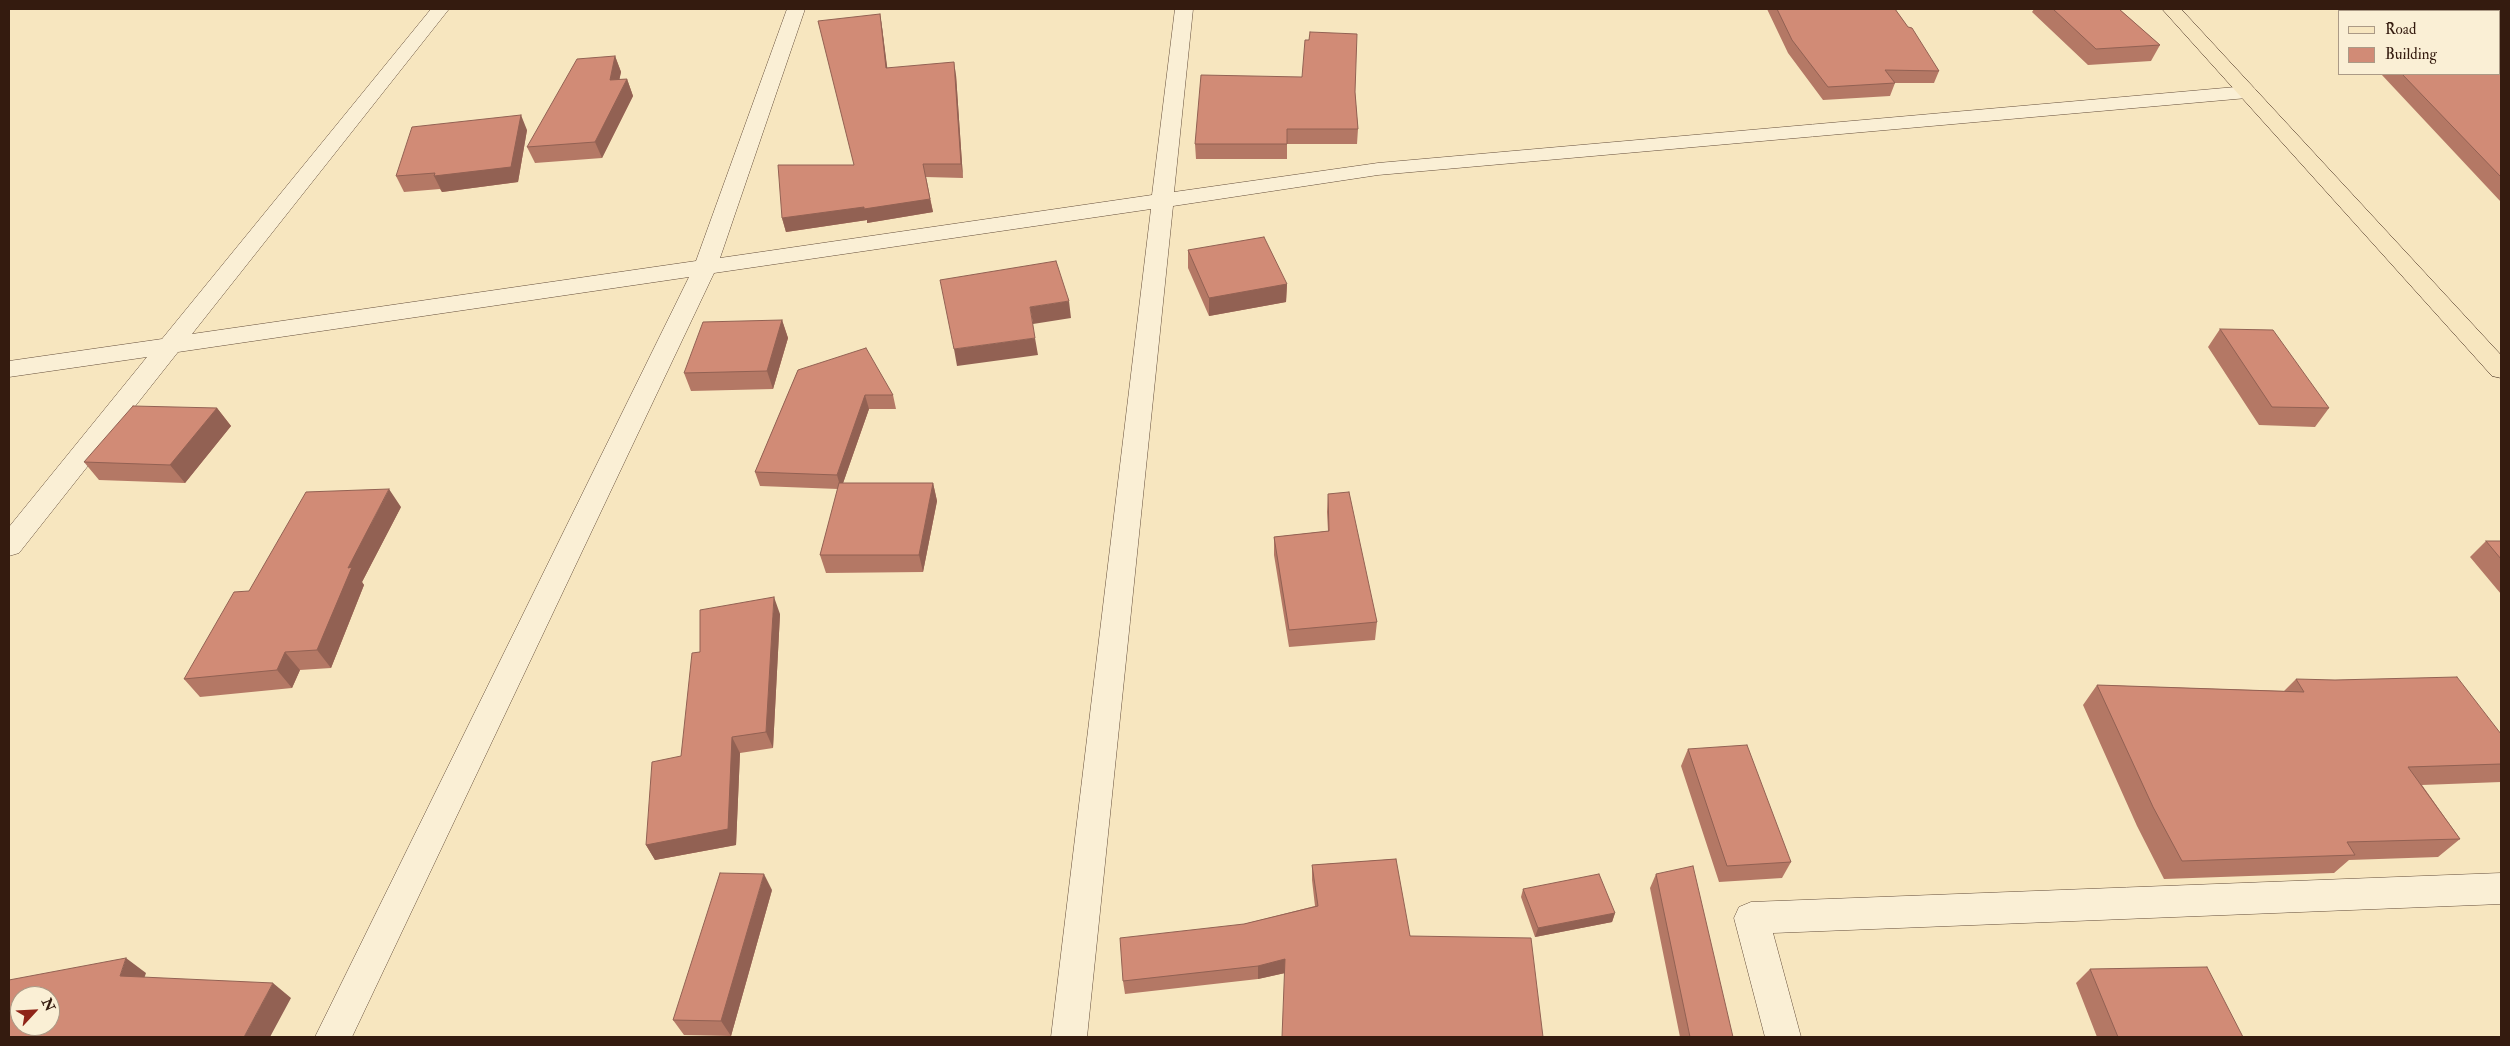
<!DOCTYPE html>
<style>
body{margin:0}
#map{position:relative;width:2510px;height:1046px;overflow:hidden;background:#f7e6bf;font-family:"IM FELL Double Pica",serif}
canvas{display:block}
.frame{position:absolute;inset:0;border:10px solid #341b0f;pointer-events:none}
.legend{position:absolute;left:2338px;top:10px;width:162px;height:65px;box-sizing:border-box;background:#faefd5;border:1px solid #ab9a86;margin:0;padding:6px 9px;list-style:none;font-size:15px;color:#341b0f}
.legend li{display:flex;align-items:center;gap:10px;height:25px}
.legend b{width:25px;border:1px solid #ab9a86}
.north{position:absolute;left:10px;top:986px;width:50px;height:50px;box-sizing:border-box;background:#faefd5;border:1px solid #ab9a86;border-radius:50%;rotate:65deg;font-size:14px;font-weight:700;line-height:20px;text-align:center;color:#341b0f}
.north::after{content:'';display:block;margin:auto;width:18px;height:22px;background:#8f2418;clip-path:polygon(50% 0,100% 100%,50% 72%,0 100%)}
</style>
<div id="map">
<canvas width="2510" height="1046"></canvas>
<div class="frame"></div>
<ul class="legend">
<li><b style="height:6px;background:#f7e6bf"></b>Road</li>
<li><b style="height:14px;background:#d18b76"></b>Building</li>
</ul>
<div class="north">N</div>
</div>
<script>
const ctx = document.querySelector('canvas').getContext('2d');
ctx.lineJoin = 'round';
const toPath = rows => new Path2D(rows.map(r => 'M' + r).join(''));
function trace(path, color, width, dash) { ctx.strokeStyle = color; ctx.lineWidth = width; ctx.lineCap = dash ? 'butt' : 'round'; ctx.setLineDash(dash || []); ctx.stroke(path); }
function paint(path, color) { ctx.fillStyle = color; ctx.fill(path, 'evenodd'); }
const minor = toPath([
 [431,9,449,9,192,334,696,261,787,9,805,9,720,258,1152,195,1175,9,1193,9,1174,192,1378,163,2247,86,2254,88,2257,92,2254,96,2247,98,1378,175,1173,206,1087,1037,1051,1037,1151,209,714,273,352,1037,315,1037,689,277,178,352,19,553,9,556,9,527,147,357,9,377,9,361,162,339,431,9],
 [2501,873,2501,904,1773,933,1801,1037,1765,1037,1734,918,1739,907,1751,902,2501,873]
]);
const major = toPath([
 [2162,9,2181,9,2501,355,2501,378,2492,376,2162,9]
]);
trace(minor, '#654e3b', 1);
trace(major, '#341b0f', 1);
paint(minor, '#faefd5');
paint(major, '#f7e6bf');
paint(toPath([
 [1767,9,1895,9,1939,71,1934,83,1895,83,1890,96,1823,100,1788,53],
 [2034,9,2119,9,2160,45,2151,61,2088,65,2032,12],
 [880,14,882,27,887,68,956,75,963,178,926,177,933,212,867,223,867,220,786,232,782,218,854,165],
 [615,56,621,72,619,80,627,79,633,96,602,158,535,163,527,147],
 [2501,71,2501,202,2381,74,2499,74],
 [1355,92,1358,129,1357,144,1287,144,1287,159,1196,159,1195,144],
 [527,130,518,182,442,192,440,189,404,192,396,176],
 [1188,250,1287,284,1286,302,1209,316,1188,268],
 [782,320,788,338,773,389,691,391,684,373],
 [2220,329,2329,408,2315,427,2259,425,2208,347],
 [798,370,893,395,896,409,869,409,843,483,933,483,937,501,923,572,826,573,820,555,838,489,760,486,755,472],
 [217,408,231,426,185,483,99,480,84,462],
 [1328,494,1377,622,1375,640,1289,647,1274,555,1274,537,1328,531,1327,512],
 [401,507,362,582,364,585,331,668,300,670,292,688,200,697,184,679,249,591],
 [2486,541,2501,541,2501,594,2470,557],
 [780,614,773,748,740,753,736,845,655,860,646,845,681,756,700,652],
 [2296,679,2501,734,2501,782,2422,785,2460,839,2438,857,2349,860,2334,873,2164,879,2137,826,2083,705,2097,685,2284,691],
 [1688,749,1791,862,1782,878,1719,882,1681,766],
 [1396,859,1285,973,1258,979,1125,994,1123,981,1244,924,1315,906,1312,880,1312,865],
 [1656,874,1733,1037,1680,1037,1650,888],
 [1523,889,1615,913,1612,922,1535,937,1521,897],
 [772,890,731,1036,684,1035,673,1020],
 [2090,969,2243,1037,2097,1037,2076,983]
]), '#b47865');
paint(toPath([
 [880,14,882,27,889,81,886,68],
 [615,56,621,72,616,96,610,80],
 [954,62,956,75,963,178,961,164],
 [627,79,633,96,602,158,595,142],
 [521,115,527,130,518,182,442,192,434,176],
 [930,199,933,212,867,223,867,220,786,232,782,218,864,207],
 [1287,284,1286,302,1209,316,1209,298],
 [1069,301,1071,318,1033,324,1030,307],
 [782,320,788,338,773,389,767,371],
 [1035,338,1038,355,957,366,954,349],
 [865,395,869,409,841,489,837,475],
 [217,408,231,426,185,483,170,465],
 [933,483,937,501,923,572,919,555],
 [389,489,401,507,362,582,364,585,331,668,317,650,348,568],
 [774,597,780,614,773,748,766,732],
 [285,652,300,670,292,688,277,670],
 [732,737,740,753,736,845,655,860,646,845],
 [764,874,772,890,731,1036,721,1021],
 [1615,913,1612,922,1535,937,1538,928],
 [126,958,146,973,140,991,120,976],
 [1285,959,1285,973,1258,979,1258,966],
 [273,983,291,998,270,1037,244,1037]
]), '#926153');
const building = toPath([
 [1777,9,1895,9,1908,27,1912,28,1939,71,1885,70,1895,83,1828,87,1792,40,1777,9],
 [2053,9,2119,9,2160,45,2096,49,2053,9],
 [880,14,886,68,954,62,961,164,923,164,930,199,864,209,864,207,782,218,778,165,854,165,818,21,880,14],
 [1310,32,1357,34,1355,92,1358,129,1287,129,1287,144,1195,144,1201,75,1302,77,1305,40,1309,40,1310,32],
 [615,56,610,80,627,79,595,142,527,147,577,59,615,56],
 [2499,70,2501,71,2501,177,2402,74,2499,74,2499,70],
 [521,115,511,167,434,176,435,173,396,176,412,127,521,115],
 [1264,237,1287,284,1209,298,1188,250,1264,237],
 [1056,261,1069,301,1030,307,1035,338,954,349,940,280,1056,261],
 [782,320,767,371,684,373,703,322,782,320],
 [2220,329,2273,330,2329,408,2272,407,2220,329],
 [866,348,893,395,865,395,837,475,755,472,798,370,866,348],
 [133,406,217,408,170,465,84,462,133,406],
 [839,483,933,483,919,555,820,555,839,483],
 [389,489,348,568,352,567,317,650,285,652,277,670,184,679,234,592,249,591,306,492,389,489],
 [1349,492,1377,622,1289,630,1274,537,1329,531,1328,494,1349,492],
 [2486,541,2501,541,2501,559,2486,541],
 [774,597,766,732,732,737,728,829,646,845,652,762,681,756,692,653,700,652,700,610,774,597],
 [2457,677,2501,734,2501,764,2408,767,2460,839,2347,842,2355,855,2182,861,2153,807,2097,685,2304,692,2296,679,2335,680,2457,677],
 [1747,745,1791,862,1727,866,1688,749,1747,745],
 [1396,859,1410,936,1531,938,1543,1037,1282,1037,1285,959,1258,966,1123,981,1120,938,1244,924,1318,906,1312,865,1396,859],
 [1693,866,1733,1037,1690,1037,1656,874,1693,866],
 [720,873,764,874,721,1021,673,1020,720,873],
 [1599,874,1615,913,1538,928,1523,889,1599,874],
 [126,958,120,976,273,983,244,1037,9,1037,9,980,126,958],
 [20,996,50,996,50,1026,20,1026,20,996],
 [2207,967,2243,1037,2118,1037,2090,969,2207,967]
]);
paint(building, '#d18b76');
trace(building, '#926153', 1);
</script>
